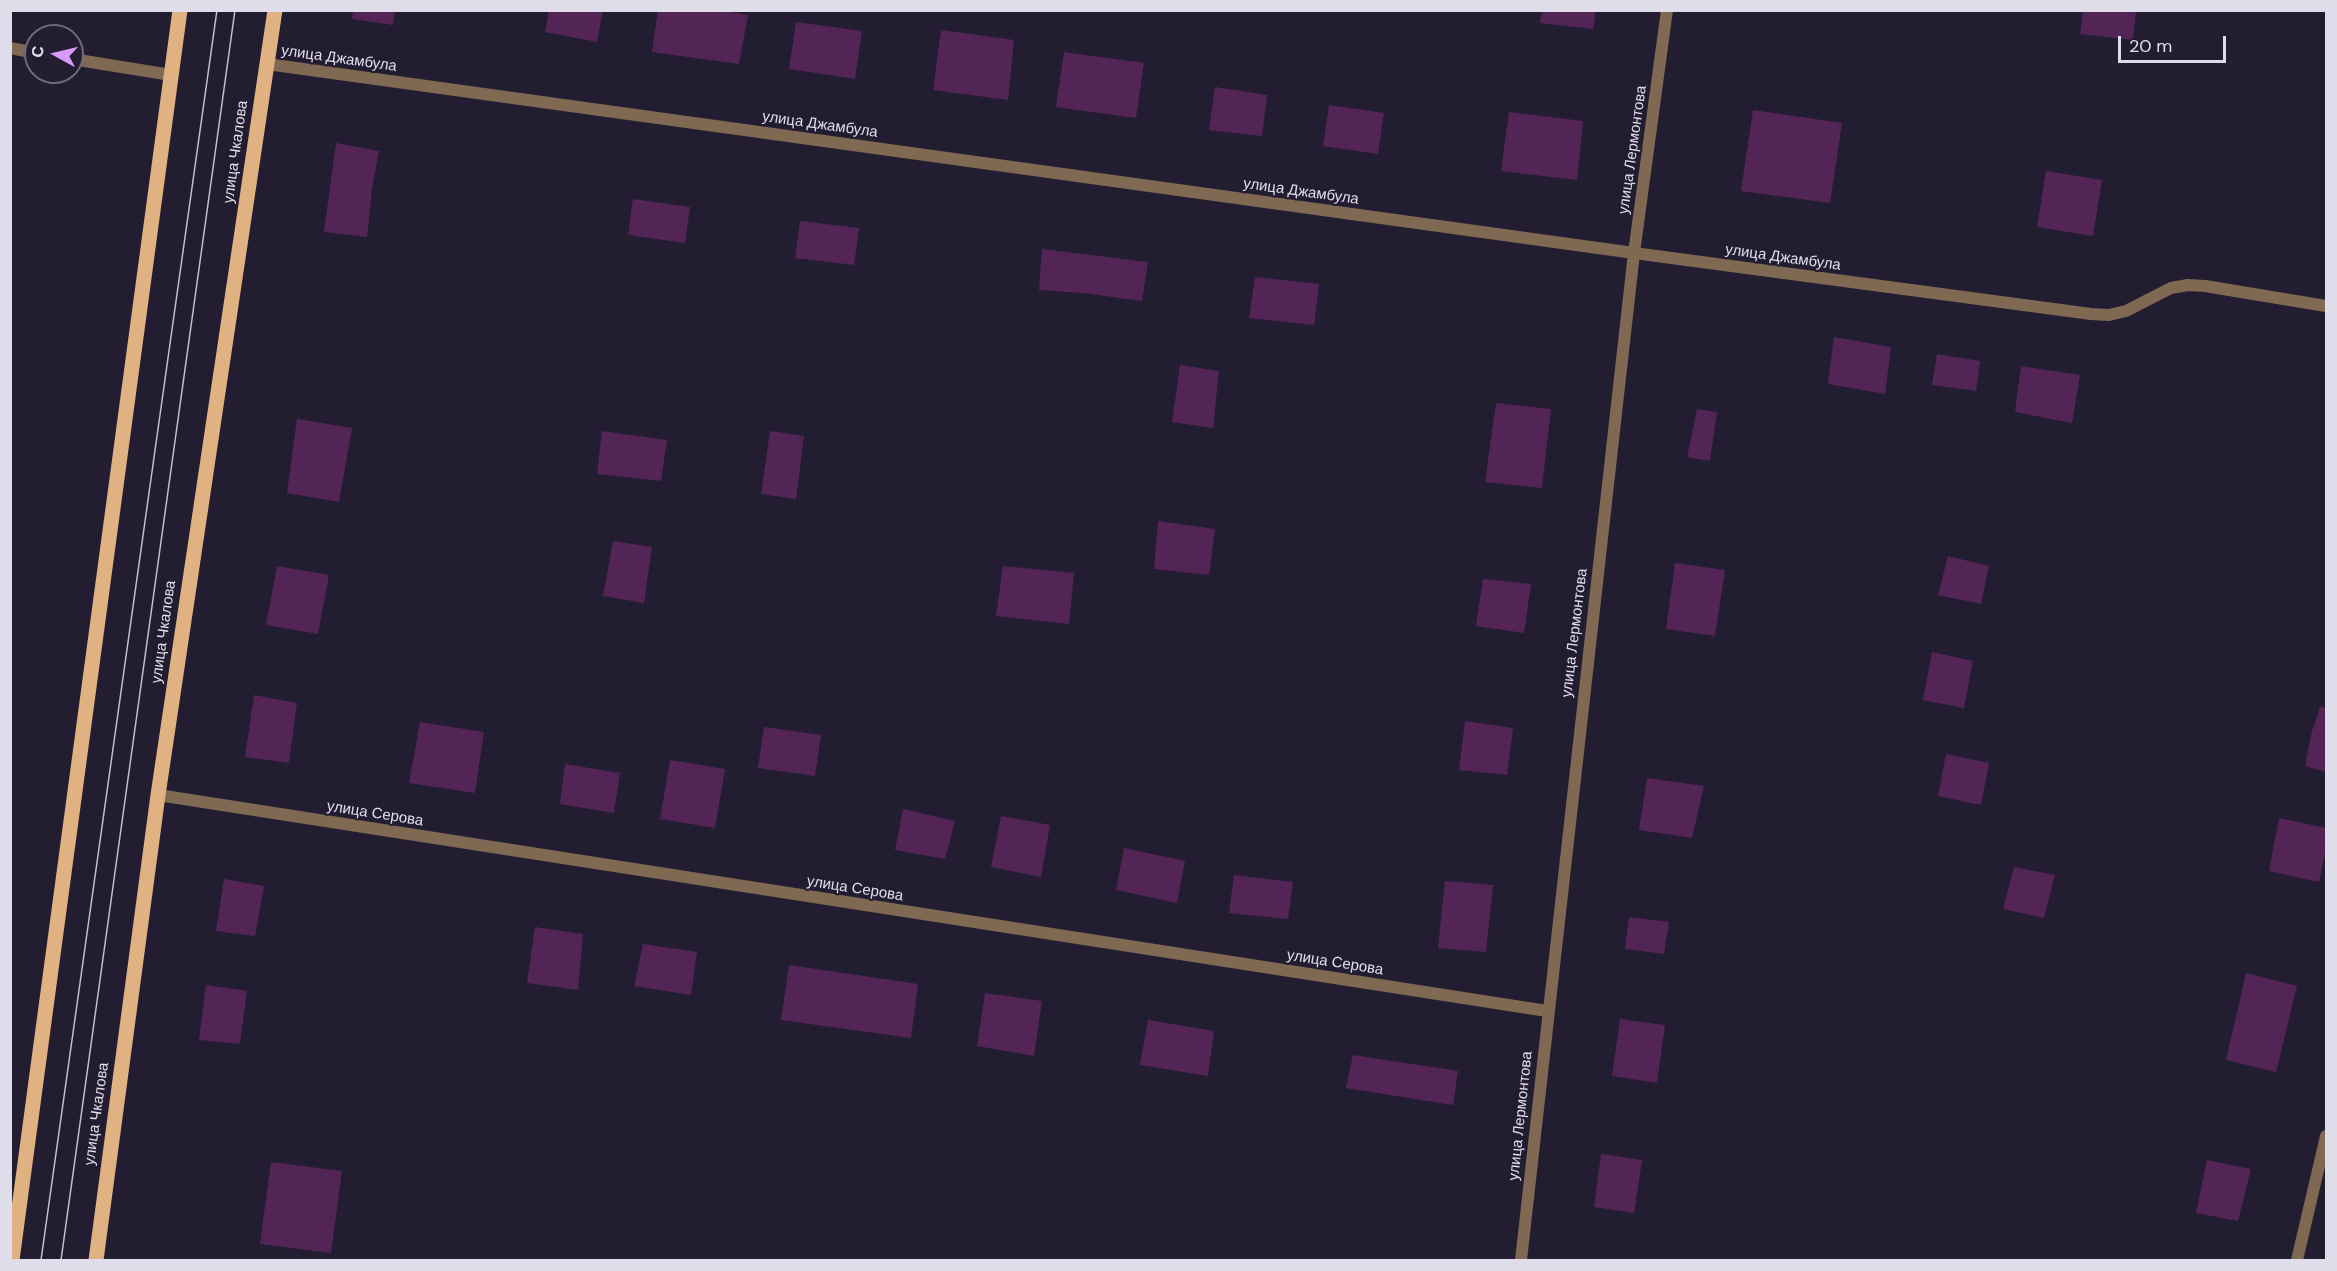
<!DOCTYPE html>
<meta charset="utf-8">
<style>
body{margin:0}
#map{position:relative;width:2337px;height:1271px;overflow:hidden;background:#231d31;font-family:"DM Sans",sans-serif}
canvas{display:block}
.frame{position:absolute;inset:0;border:12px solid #e0ddeb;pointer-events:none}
.north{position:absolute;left:24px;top:24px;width:60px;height:60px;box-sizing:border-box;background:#231d31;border:2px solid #6f6a7b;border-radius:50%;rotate:278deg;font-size:16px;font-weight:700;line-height:24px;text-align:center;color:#e0ddeb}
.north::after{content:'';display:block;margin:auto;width:21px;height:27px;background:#d89af8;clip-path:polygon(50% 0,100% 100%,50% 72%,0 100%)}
.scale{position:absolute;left:2118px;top:36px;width:108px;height:27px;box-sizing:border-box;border:3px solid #e0ddeb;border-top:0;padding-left:8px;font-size:18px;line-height:21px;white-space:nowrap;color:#e0ddeb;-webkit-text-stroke:4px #231d31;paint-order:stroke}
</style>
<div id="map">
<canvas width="2337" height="1271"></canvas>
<div class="frame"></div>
<div class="north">С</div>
<div class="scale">20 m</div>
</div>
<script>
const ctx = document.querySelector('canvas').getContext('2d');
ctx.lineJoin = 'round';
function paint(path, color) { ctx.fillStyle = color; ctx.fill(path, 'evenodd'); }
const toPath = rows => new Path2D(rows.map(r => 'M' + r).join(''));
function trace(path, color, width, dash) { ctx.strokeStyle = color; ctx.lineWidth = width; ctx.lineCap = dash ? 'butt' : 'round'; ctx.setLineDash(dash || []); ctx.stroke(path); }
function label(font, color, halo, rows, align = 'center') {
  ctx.font = font + ' "DM Sans",sans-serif'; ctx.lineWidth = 4.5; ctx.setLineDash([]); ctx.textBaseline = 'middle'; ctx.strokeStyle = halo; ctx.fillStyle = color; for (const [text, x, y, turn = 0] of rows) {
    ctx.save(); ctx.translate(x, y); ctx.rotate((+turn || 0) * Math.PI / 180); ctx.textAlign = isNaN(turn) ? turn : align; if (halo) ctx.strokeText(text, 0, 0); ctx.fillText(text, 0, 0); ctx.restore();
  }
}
paint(toPath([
 [353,10,395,10,393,25,352,19],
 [549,10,603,10,597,42,545,32],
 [658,10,718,10,748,15,739,64,652,52],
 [1542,10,1596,10,1593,29,1540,23],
 [2083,10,2136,10,2133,40,2080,34],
 [796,22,862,31,855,79,789,69],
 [941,30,1014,40,1008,100,933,90],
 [1064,52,1144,63,1136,118,1056,107],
 [1215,87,1267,95,1262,136,1209,130],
 [1329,105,1384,113,1378,154,1323,146],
 [1753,110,1842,123,1830,203,1741,191],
 [1509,112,1583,121,1577,180,1501,171],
 [336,143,379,151,372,189,367,237,324,232],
 [2046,171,2102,180,2093,236,2037,227],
 [633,199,690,207,685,243,628,235],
 [800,221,859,228,854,265,795,258],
 [1042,249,1148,262,1142,301,1083,293,1039,290],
 [1255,277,1319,284,1314,325,1249,318],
 [1834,337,1891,347,1885,394,1828,384],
 [1937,354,1980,361,1976,391,1932,385],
 [1180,365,1219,371,1213,428,1172,422],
 [2021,366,2080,375,2072,423,2015,412],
 [1496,403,1551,409,1542,488,1485,482],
 [1697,409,1717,412,1710,461,1687,457],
 [297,419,352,428,339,502,287,493],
 [602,431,667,440,661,481,597,474],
 [770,431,804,436,796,499,761,494],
 [1158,521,1215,529,1209,575,1154,569],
 [613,541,652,547,644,603,603,596],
 [1948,556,1989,566,1981,604,1938,595],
 [1675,563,1725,570,1715,636,1666,629],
 [277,566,329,575,318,634,266,625],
 [1003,566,1074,573,1069,624,996,616],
 [1483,579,1531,584,1524,633,1476,626],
 [1932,652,1973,661,1964,708,1923,700],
 [254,695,297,703,289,763,245,757],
 [2320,707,2326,708,2326,772,2305,766,2312,731],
 [1465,721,1513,728,1507,775,1459,770],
 [420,722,484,732,475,793,409,783],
 [764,727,821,735,815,776,758,768],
 [1946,754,1989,763,1981,805,1938,796],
 [670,760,725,769,715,828,660,819],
 [565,764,620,773,614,813,560,804],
 [1647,778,1704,786,1692,838,1639,830],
 [903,809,955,821,945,859,895,850],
 [1001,816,1050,825,1041,877,991,867],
 [2279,818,2326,828,2326,848,2319,882,2269,871],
 [1124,848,1185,861,1177,903,1116,890],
 [2014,867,2055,875,2044,918,2003,909],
 [1234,875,1293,882,1288,919,1229,913],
 [224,879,264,886,255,936,216,931],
 [1445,881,1493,885,1486,952,1438,948],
 [1629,917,1669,922,1664,954,1625,949],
 [535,927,583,934,578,990,527,983],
 [643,944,697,952,691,995,634,986],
 [789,965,918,984,911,1038,781,1020],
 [2246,973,2297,986,2276,1072,2226,1060],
 [206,985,247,991,240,1044,199,1040],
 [985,993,1042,1001,1034,1056,977,1046],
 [1620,1019,1665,1025,1657,1083,1612,1076],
 [1148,1020,1214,1031,1208,1076,1140,1065],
 [1353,1055,1458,1071,1453,1105,1346,1088],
 [1601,1154,1642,1160,1634,1213,1594,1207],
 [2207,1160,2251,1169,2238,1221,2196,1213],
 [271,1162,342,1171,331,1253,260,1244]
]), '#532557');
trace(toPath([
 [10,48,36,53],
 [72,59,171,75],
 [267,64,1634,253,2091,314,2109,315,2126,311,2171,288,2188,285,2205,286,2326,306],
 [158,795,1547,1011],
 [1521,1260,1634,253,1667,10],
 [2297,1260,2326,1136]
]), '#7f6952', 12);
trace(toPath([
 [12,1260,180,10],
 [96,1260,158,795,275,10]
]), '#e0b181', 15);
trace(toPath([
 [41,1260,217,10],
 [61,1260,235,10]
]), '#c3c0cf', 1.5);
label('15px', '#e0ddeb', '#231d31', [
 ["улица Джамбула",339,59,8],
 ["улица Джамбула",820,125,8],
 ["улица Лермонтова",1633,150,-82],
 ["улица Чкалова",236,152,-82],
 ["улица Джамбула",1301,192,8],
 ["улица Джамбула",1783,258,8],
 ["улица Чкалова",164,632,-82],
 ["улица Лермонтова",1575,633,-83],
 ["улица Серова",375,814,9],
 ["улица Серова",855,889,9],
 ["улица Серова",1335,963,9],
 ["улица Чкалова",97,1114,-82],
 ["улица Лермонтова",1521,1116,-84]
]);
</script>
